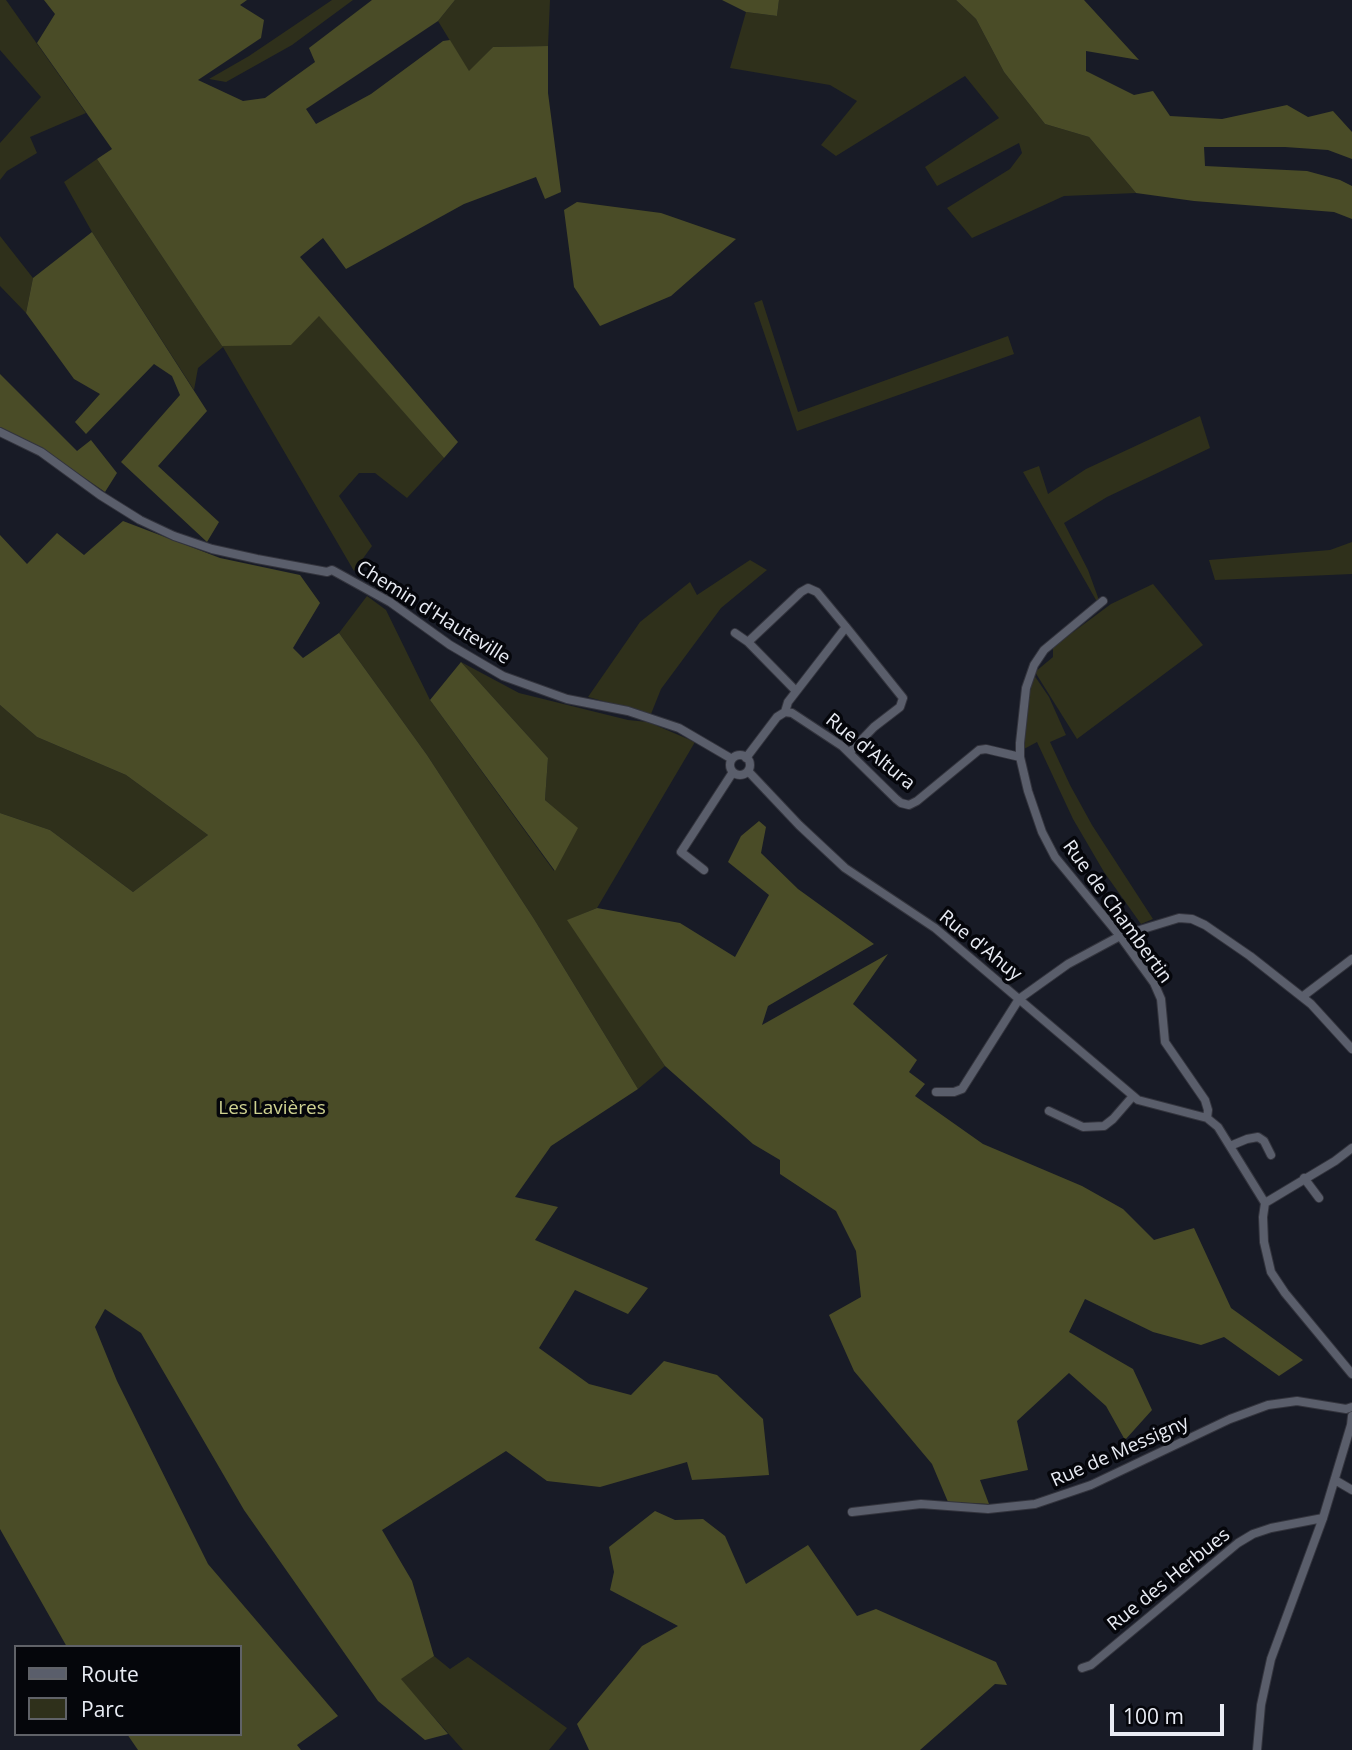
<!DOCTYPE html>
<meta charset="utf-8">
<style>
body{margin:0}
#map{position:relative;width:1352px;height:1750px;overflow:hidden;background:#181b26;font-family:"Open Sans",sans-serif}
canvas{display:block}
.legend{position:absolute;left:14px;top:1645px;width:228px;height:91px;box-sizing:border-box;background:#05060b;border:2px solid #606268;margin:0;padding:9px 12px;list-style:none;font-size:21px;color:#e9ecf4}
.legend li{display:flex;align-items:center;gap:14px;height:35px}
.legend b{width:35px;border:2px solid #606268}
.scale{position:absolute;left:1110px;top:1704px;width:114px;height:32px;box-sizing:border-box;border:4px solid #e9ecf4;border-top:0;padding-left:9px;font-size:21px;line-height:24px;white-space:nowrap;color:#e9ecf4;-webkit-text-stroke:5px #05060b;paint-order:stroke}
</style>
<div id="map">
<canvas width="1352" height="1750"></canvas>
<ul class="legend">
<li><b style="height:9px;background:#5a5e6b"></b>Route</li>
<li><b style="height:19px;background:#2f301b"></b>Parc</li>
</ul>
<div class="scale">100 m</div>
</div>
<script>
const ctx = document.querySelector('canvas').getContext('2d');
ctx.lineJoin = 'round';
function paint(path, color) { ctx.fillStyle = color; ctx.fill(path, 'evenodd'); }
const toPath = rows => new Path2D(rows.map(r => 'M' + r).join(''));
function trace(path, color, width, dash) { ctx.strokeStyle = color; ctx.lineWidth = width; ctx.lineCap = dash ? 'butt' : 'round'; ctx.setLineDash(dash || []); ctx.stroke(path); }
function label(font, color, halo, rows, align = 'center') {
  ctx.font = font + ' "Open Sans",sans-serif'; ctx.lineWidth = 7; ctx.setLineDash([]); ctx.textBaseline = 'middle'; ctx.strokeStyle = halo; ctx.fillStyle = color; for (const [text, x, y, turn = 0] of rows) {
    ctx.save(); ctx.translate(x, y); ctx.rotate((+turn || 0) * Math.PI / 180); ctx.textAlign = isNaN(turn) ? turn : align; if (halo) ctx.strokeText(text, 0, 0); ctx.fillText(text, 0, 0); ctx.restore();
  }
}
paint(toPath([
 [0,0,6,0,86,113,30,137,37,153,7,171,0,180,0,143,41,97,0,50],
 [332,0,353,0,292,45,226,82,209,79,249,56],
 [455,0,550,0,548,46,493,47,469,72,438,21],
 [779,0,956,0,976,19,1004,72,1045,124,1089,137,1136,193,1064,196,972,238,947,208,1010,169,1022,153,1019,143,937,186,925,167,999,118,965,76,836,156,821,145,857,101,830,85,730,68,746,12,777,16],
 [97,159,222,346,319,315,444,458,407,498,375,473,359,473,339,496,372,546,354,571,223,347,198,368,194,390,92,232,64,182],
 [0,236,33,278,26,313,0,286],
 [762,300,798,412,1008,336,1014,354,797,431,754,303],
 [1200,416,1210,448,1107,497,1064,523,1088,570,1099,600,1096,600,1023,472,1039,466,1048,494,1086,469],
 [1352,542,1352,574,1215,580,1209,560,1330,550],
 [750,560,767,570,721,608,661,689,651,714,588,697,640,622,690,582,697,595],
 [1153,584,1203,645,1077,739,1035,672,1053,657,1053,647,1111,604],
 [367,596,386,610,430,700,554,871,577,828,545,800,548,758,461,662,519,693,628,720,648,722,695,742,597,908,568,920,665,1066,638,1089,534,919,427,755,339,633],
 [1034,675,1049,697,1066,735,1050,742,1070,785,1092,825,1153,919,1141,924,1104,872,1073,819,1037,742,1024,749,1027,701],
 [0,705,37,737,126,775,208,835,133,892,50,830,0,813],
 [434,1656,450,1669,468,1657,567,1728,549,1750,463,1750,400,1679]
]), '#2f301b');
paint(toPath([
 [44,0,247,0,240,5,264,20,261,38,198,80,243,101,265,98,315,62,309,48,372,0,455,0,438,21,306,109,316,124,371,94,443,41,450,40,469,71,493,47,548,46,548,93,561,192,545,199,536,177,464,204,346,269,323,238,300,257,458,442,444,458,319,316,291,345,222,346,97,159,112,149,37,43,55,14],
 [722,0,779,0,777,16,746,12],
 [956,0,1084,0,1139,60,1086,51,1086,71,1134,95,1153,91,1170,116,1222,119,1287,105,1308,117,1333,111,1352,132,1352,159,1328,150,1285,147,1204,147,1205,166,1307,171,1340,180,1352,186,1352,219,1334,212,1194,201,1136,193,1089,137,1045,124,1004,72,976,19],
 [577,202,661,213,736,239,671,296,600,326,574,287,564,210],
 [92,232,207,411,158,466,219,522,207,542,121,462,180,395,172,376,154,364,86,434,75,422,100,394,74,379,26,313,33,278],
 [0,374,77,451,91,440,117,473,105,492,44,450,0,427],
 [123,521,220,558,300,575,320,603,293,648,303,658,339,633,427,755,534,919,638,1089,551,1146,515,1197,558,1207,535,1240,648,1288,628,1314,575,1290,539,1348,589,1384,631,1395,664,1361,717,1375,763,1419,769,1475,692,1480,687,1462,600,1487,547,1481,506,1451,382,1530,412,1581,434,1656,401,1679,448,1734,425,1740,378,1701,244,1510,141,1333,105,1309,95,1327,117,1381,208,1564,338,1716,297,1745,301,1750,138,1750,127,1734,240,1734,240,1647,67,1647,0,1529,0,813,50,830,133,892,208,835,126,775,37,737,0,705,0,535,27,564,57,533,84,555],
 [461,662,548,758,545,800,578,828,555,871,430,700],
 [759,821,766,827,761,853,798,889,874,944,768,1006,762,1025,888,954,853,1004,917,1060,909,1072,925,1084,915,1096,983,1144,1082,1186,1123,1209,1154,1240,1194,1228,1231,1308,1303,1360,1279,1376,1224,1337,1201,1345,1153,1332,1085,1299,1069,1332,1133,1369,1152,1410,1125,1440,1106,1406,1069,1373,1017,1421,1028,1470,980,1480,989,1504,948,1502,932,1464,854,1371,829,1315,861,1297,856,1251,836,1211,780,1174,780,1160,753,1144,665,1066,567,920,597,908,680,923,735,957,769,895,728,862,741,836],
 [655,1511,675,1520,703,1519,725,1536,746,1584,808,1545,857,1616,876,1609,996,1662,1007,1685,995,1684,920,1750,589,1750,577,1724,642,1646,678,1626,610,1590,614,1572,609,1547]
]), '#4a4c27');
const minor = toPath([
 [0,432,41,452,100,495,140,520,174,536,212,549,257,559,327,572,332,570,390,602,450,645,503,676,567,699,628,711,679,728,732,759],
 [1103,601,1044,650,1034,665,1026,688,1020,743,1020,757,1028,791,1042,832,1055,857,1120,936,1154,983,1161,999,1165,1042,1205,1100,1208,1110,1207,1118,1218,1127,1265,1203],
 [735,633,748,642],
 [796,691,748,642,801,592,808,588,817,592,846,627],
 [785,712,788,702,846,627,903,698,900,707,874,727,850,752],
 '730 765a10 10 0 1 1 20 0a10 10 0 1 1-20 0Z',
 [746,758,777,717,785,712,792,713,842,746,896,799,901,803,909,805,917,801,979,750,986,749,1020,757],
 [748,771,799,825,845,868,935,928,1138,1100,1207,1118],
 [704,870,681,852,733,772],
 [1302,997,1352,959],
 [936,1092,954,1092,962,1089,1019,999,1068,964,1120,936,1179,918,1192,919,1205,925,1250,956,1311,1004,1352,1049],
 [1049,1111,1083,1127,1104,1126,1113,1119,1133,1096],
 [1230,1146,1247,1139,1258,1137,1264,1141,1271,1155],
 [1304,1178,1319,1198],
 [1265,1203,1263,1217,1264,1242,1271,1272,1285,1293,1352,1374],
 [1265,1203,1335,1161,1352,1148],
 [1335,1480,1352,1490],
 [852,1512,921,1504,988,1509,1035,1504,1091,1485,1230,1419,1268,1405,1297,1401,1346,1409,1352,1407],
 [1082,1668,1091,1665,1238,1543,1253,1534,1271,1528,1323,1518],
 [1257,1750,1261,1705,1271,1659,1323,1518,1351,1425,1352,1416]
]);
trace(minor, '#33343d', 10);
trace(minor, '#5a5e6b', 8);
label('19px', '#e9ecf4', '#05060b', [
 ["Chemin d'Hauteville",433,613,32],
 ["Rue d'Altura",870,752,39],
 ["Rue de Chambertin",1117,912,54],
 ["Rue d'Ahuy",980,946,39],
 ["Rue de Messigny",1120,1452,-24],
 ["Rue des Herbues",1169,1580,-39]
]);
label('19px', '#cfd291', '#05060b', [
 ["Les Lavières",272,1109]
]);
</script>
